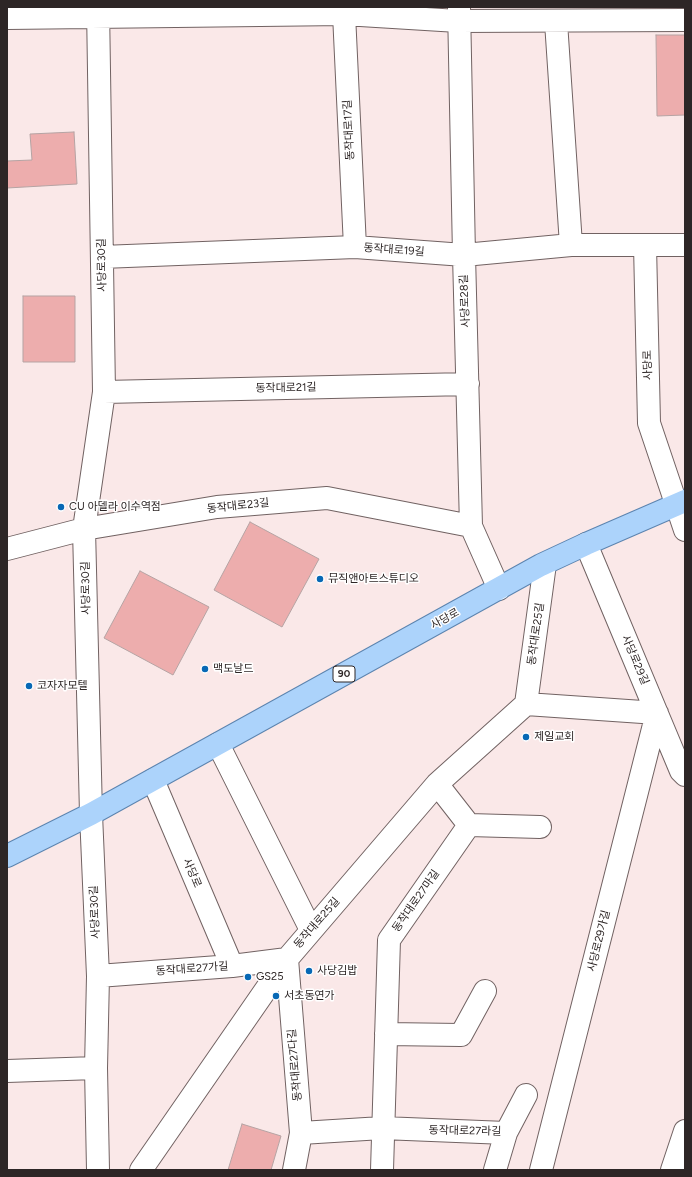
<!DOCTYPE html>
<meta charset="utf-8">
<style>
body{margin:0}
#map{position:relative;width:692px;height:1177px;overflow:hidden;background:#fae8e8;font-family:Figtree,sans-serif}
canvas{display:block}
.frame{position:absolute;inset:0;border:8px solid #2d2626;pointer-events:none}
</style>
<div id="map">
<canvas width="692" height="1177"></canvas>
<div class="frame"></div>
</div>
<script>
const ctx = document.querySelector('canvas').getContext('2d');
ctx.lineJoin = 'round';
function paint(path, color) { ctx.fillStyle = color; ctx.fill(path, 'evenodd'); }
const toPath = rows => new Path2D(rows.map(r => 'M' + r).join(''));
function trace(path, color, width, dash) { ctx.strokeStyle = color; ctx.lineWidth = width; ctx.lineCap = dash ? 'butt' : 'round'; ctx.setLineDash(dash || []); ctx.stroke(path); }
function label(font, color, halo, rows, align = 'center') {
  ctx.font = font + ' Figtree,"Noto Sans KR",sans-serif'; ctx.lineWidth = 3; ctx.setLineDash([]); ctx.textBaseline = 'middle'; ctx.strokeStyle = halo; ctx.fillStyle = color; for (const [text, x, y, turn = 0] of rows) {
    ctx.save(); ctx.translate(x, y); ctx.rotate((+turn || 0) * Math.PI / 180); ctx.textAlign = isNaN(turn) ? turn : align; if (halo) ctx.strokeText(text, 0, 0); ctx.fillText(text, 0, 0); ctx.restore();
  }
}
const building = toPath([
 [656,35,685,35,685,115,657,116,656,35],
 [74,132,77,184,7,188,7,161,32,160,30,134,74,132],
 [23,296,75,296,75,362,23,362,23,296],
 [250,522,319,559,282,627,214,590,250,522],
 [140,571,209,607,173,675,104,638,140,571],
 [242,1124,281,1136,271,1170,228,1170,242,1124]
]);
paint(building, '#edadad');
trace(building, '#b5a3a3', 1);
const minor = toPath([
 [98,7,104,392,84,529,91,814,98,976,96,1068,98,1170],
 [459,7,464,255,471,526,499,589],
 [344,14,355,247],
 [7,18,344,14,458,21,685,20],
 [556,22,571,245],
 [645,245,649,423,685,530],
 [102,257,355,247,464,255,571,245,685,245],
 [104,392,468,384],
 [586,544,681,771,685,775],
 [7,549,84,529,217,507,327,498,471,526],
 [526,704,545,564],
 [218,744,311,930],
 [153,780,232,966],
 [469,825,540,827],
 [98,976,232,966,287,959,301,1133,294,1170],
 [386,1034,461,1035,485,991],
 [7,1071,96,1068],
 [301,1133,382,1128,506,1133],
 [141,1170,287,959,437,784,526,704,657,713,541,1170],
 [382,1170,389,940,469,825,437,784],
 [495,1170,506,1133,526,1095],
 [672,1170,685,1131]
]);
const major = toPath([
 [7,856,91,814,541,565,586,544,685,501]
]);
trace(minor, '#716262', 24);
trace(major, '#5c84af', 24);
trace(minor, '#fff', 22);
trace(major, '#acd3fb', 22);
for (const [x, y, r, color] of [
 [61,507,4,"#0768b5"],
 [320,579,4,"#0768b5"],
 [205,669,4,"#0768b5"],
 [29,686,4,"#0768b5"],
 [526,737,4,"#0768b5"],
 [309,971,4,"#0768b5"],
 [248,977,4,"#0768b5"],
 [276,996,4,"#0768b5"]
]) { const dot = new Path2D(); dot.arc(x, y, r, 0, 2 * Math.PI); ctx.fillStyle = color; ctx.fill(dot); trace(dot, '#fff', 1.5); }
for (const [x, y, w] of [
 [344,674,22]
]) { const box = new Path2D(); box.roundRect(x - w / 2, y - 8, w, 16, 3); ctx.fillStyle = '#fff'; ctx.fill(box); trace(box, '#2d2626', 1); }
label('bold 10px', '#2d2626', null, [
 ["90",344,674]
]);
label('11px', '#2d2626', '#fff', [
 ["동작대로17길",349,130,-93],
 ["동작대로19길",394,250,4],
 ["사당로30길",102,265,-91],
 ["사당로28길",465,301,-92],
 ["사당로",648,365,-91],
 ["동작대로21길",286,388,-1],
 ["동작대로23길",238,506,-6],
 ["사당로30길",86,588,-91],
 ["사당로",445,619,-29],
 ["동작대로25길",536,634,-82],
 ["사당로29길",635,660,67],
 ["사당로",192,873,67],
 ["동작대로27마길",416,901,-55],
 ["사당로30길",95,912,-92],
 ["동작대로25길",317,923,-49],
 ["사당로29가길",599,941,-76],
 ["동작대로27가길",192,969,-4],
 ["동작대로27다길",295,1065,-95],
 ["동작대로27라길",465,1131,1]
]);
label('11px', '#2d2626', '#fff', [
 ["CU 아델라 이수역점",69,507],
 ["뮤직앤아트스튜디오",328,579],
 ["맥도날드",213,669],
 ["코자자모텔",37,686],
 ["제일교회",534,737],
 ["사당김밥",317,971],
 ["GS25",256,977],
 ["서초동연가",284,996]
], 'left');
</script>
